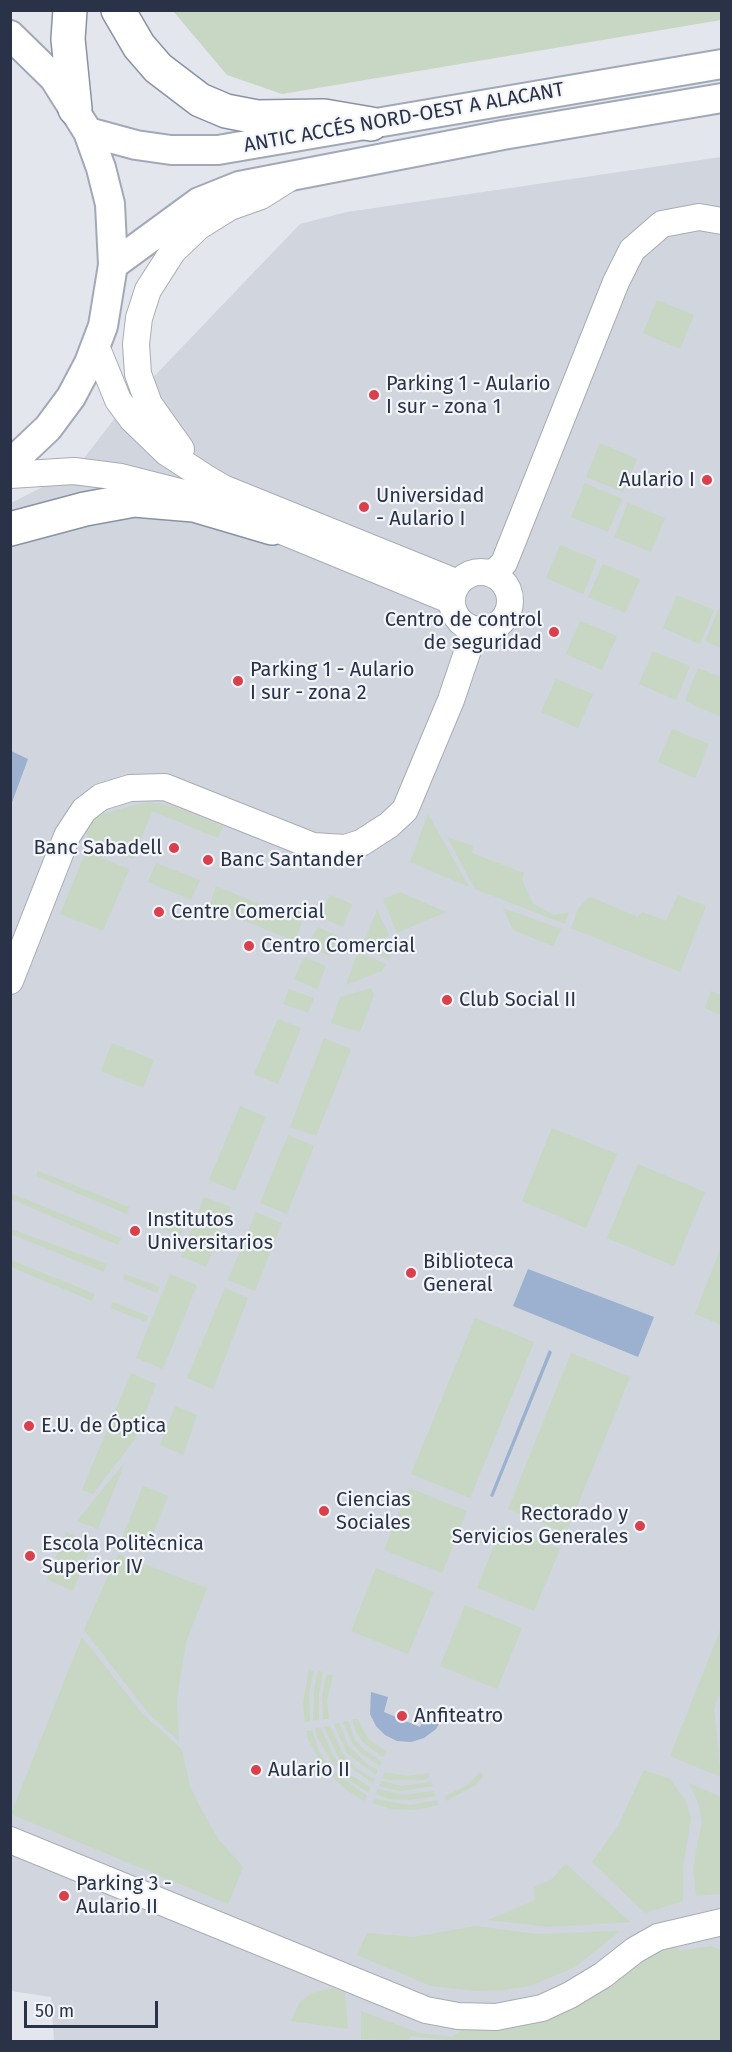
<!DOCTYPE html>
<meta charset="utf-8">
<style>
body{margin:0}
#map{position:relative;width:732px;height:2052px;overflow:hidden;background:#e3e6ec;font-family:"Fira Sans",sans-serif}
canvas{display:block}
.frame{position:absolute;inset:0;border:12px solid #293246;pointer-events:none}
.scale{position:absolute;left:24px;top:2001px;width:134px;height:27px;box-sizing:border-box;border:3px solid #293246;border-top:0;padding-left:8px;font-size:18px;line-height:21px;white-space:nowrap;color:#293246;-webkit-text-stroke:4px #f3f5f9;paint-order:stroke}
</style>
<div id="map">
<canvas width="732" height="2052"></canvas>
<div class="frame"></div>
<div class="scale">50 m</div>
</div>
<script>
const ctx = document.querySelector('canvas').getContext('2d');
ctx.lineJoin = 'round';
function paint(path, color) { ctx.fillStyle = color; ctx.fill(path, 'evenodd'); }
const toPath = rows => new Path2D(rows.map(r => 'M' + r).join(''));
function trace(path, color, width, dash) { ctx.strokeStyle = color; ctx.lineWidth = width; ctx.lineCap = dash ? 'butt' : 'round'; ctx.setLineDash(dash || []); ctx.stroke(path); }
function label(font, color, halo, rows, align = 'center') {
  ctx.font = font + ' "Fira Sans",sans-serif'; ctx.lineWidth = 4.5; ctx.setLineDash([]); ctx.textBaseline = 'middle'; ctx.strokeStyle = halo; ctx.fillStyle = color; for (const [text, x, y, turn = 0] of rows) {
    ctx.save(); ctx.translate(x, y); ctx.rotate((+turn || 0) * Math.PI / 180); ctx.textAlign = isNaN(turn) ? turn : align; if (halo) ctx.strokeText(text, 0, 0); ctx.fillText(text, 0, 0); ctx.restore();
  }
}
paint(toPath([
 [721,157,721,2041,54,2041,51,1997,11,1991,11,503,74,471,119,413,300,224,347,212]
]), '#d0d5de');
paint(toPath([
 [721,10,721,20,282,94,227,75,173,11],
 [657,300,694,315,680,349,643,333],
 [600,443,637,459,623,492,586,477],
 [585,483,622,499,608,532,571,517],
 [628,503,665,518,651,552,614,537],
 [560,545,597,560,583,594,546,578],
 [603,564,640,579,625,613,588,597],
 [677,595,714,610,700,644,663,628],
 [719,608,721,609,721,648,705,641],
 [580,621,617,636,602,670,566,654],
 [653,651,690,666,676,700,639,684],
 [698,668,721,677,721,717,685,701],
 [556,679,593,694,578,728,541,712],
 [672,729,709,744,695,778,658,762],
 [147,802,173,806,223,826,218,838,152,811,133,859,90,841,85,829,99,815],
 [428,814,469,887,410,862],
 [447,837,473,846,472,853,524,873,522,880,533,904,554,915,569,912,565,924,475,889],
 [86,852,129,869,103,931,60,914],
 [156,863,200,880,191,900,148,882],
 [216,886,302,922,295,941,209,907],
 [400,892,446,912,397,933,383,899],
 [330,895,352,904,343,927,320,917],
 [678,895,706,906,680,972,571,928,579,907,590,897,638,917,642,912,666,921],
 [503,908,561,929,553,946,513,930],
 [377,910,389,935,385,938,391,952,389,959,362,947],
 [317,927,338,936,330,956,308,947],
 [358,952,386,964,382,971,346,985],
 [304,957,326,966,317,989,294,979],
 [371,988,374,995,360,1032,331,1023,340,997],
 [289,989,314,998,308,1013,283,1004],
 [711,991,721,995,721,1015,705,1008],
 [278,1019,301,1028,278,1084,254,1074],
 [324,1038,351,1049,316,1136,290,1127],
 [112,1043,154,1060,143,1088,101,1071],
 [240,1106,266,1117,235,1191,209,1180],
 [552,1128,617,1154,586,1228,522,1201],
 [288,1135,314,1146,287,1214,260,1203],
 [638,1164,705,1192,674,1266,607,1238],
 [38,1171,129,1207,127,1214,36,1176],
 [10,1193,121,1238,118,1245,11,1199],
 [204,1197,231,1207,206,1267,181,1256],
 [256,1212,282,1223,255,1291,228,1280],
 [149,1216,183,1229,180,1236,146,1222],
 [11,1229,107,1264,104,1272,11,1234],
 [721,1247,722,1325,721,1325,695,1314],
 [11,1260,95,1294,92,1301,11,1267],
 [125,1274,160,1287,157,1293,123,1279],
 [170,1274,197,1285,163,1369,136,1358],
 [225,1288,248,1298,213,1389,187,1378],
 [113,1302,148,1316,146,1322,111,1308],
 [475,1318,534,1342,470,1498,411,1474],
 [571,1353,630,1377,566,1533,508,1509],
 [131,1373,156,1384,135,1439,93,1494,82,1490],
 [175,1406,197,1415,183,1455,160,1445],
 [125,1462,98,1529,77,1521],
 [143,1486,168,1496,147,1548,122,1538],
 [409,1488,467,1511,442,1573,384,1550],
 [502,1526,560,1549,534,1611,477,1588],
 [66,1532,92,1544,73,1591,47,1579],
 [118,1554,207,1588,187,1639,180,1677,177,1704,179,1741,150,1715,84,1630],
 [376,1568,434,1592,408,1654,351,1631],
 [465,1605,522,1628,497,1689,440,1666],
 [721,1628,721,1691,714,1708,721,1777,670,1756],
 [82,1637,140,1711,182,1750,190,1786,199,1805,218,1839,243,1867,228,1904,11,1814],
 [309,1669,314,1671,309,1693,310,1721,305,1722,303,1703],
 [318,1671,323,1672,319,1693,319,1719,313,1721,314,1690],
 [327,1674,333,1675,327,1701,329,1719,323,1719,322,1695],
 [352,1719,357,1719,368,1739,386,1752,383,1757,364,1743,356,1732],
 [348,1721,355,1740,366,1751,382,1762,380,1766,361,1753,353,1744,343,1722],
 [339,1723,348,1745,368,1765,378,1770,376,1775,347,1753,334,1724],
 [330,1726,343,1754,357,1769,375,1779,373,1783,340,1760,324,1727],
 [320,1727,334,1757,349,1774,370,1787,369,1792,353,1783,332,1762,317,1736,315,1729],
 [312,1730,318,1749,330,1769,367,1796,364,1801,345,1789,325,1769,308,1739,306,1731],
 [644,1770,670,1779,685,1800,691,1818,683,1867,683,1901,645,1913,592,1862,618,1826],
 [385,1772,407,1776,428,1773,430,1777,422,1780,391,1780,382,1778],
 [480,1772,483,1776,476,1785,446,1801,445,1796,468,1785],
 [382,1781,402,1786,431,1782,433,1786,401,1791,379,1786],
 [689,1783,721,1797,721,1894,696,1896,693,1869,702,1821,698,1802],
 [377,1789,404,1795,434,1791,435,1796,411,1800,389,1799,376,1794],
 [375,1799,409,1805,437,1800,438,1805,416,1810,392,1809,372,1803],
 [566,1864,630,1922,550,1927,488,1920,535,1900,534,1887,552,1879],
 [476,1926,536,1934,620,1931,575,1967,530,1986,502,1990,476,1991,431,1986,357,1955,367,1933,414,1937],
 [673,1943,680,1951,711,1946,721,1950,721,2041,464,2042,411,2036,407,2041,361,2039,361,2011,419,2033,452,2037,465,2027,567,2009,605,1990,650,1954],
 [333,1988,345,1993,348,2029,291,2021,300,2002,312,1993]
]), '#c7d7c3');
paint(toPath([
 [11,751,28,759,11,805],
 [528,1269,654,1317,638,1357,513,1306],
 [549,1350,552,1352,493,1497,490,1496],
 [371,1692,388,1697,384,1712,420,1727,426,1714,441,1720,436,1729,424,1738,411,1742,397,1741,385,1735,376,1726,370,1714]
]), '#9bb1cf');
const secondary = toPath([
 [96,346,118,400,132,419,166,452,206,478,223,488,458,583],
 [181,449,149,404,138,374,136,344,139,318,148,290,173,251,198,227,230,207,261,196,288,179],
 [10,475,74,471,121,477,196,496],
 [255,520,452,601],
 '452 601a29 29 0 1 1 58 0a29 29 0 1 1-58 0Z',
 [492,574,504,563,616,282,632,250,662,224,699,217,722,221],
 [10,981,67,836,84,810,101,797,130,788,165,787,313,846,345,848,361,843,389,825,405,810,451,700,475,629],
 [10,1840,426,2010,458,2016,496,2017,542,2008,570,1995,603,1975,635,1950,658,1937,722,1922]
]);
const primary = toPath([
 [10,35,54,78,88,132,101,168,110,204,113,265,103,326,89,363,71,397,48,428,10,464],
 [88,132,136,145,171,150,218,150,722,64],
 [113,265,199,202,239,186,503,135,722,98]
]);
const highway = toPath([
 [70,10,68,39,75,109],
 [118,10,139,46,158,68,200,100,226,111,257,117,324,116,371,124],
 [10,529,85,509,134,500,194,505,272,528]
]);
trace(secondary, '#a7acb7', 28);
trace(primary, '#a1a9b9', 32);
trace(highway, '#8992a4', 36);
trace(secondary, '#fff', 26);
trace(primary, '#fff', 28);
trace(highway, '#fff', 33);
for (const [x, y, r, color] of [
 [374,395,6,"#da3f4c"],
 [707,480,6,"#da3f4c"],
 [364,507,6,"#da3f4c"],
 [554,632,6,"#da3f4c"],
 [238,681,6,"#da3f4c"],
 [174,848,6,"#da3f4c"],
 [208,860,6,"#da3f4c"],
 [159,912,6,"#da3f4c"],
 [249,946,6,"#da3f4c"],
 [447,1000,6,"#da3f4c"],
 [135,1231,6,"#da3f4c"],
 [411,1273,6,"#da3f4c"],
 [29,1426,6,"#da3f4c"],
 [324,1511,6,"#da3f4c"],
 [640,1526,6,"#da3f4c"],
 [30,1556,6,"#da3f4c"],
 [402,1716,6,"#da3f4c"],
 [256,1770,6,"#da3f4c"],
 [64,1896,6,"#da3f4c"]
]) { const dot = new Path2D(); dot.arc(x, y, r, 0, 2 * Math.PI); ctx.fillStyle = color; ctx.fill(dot); trace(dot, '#f3f5f9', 2); }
label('20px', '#293246', '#f3f5f9', [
 ["ANTIC ACCÉS NORD-OEST A ALACANT",404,118,-10]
]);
label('20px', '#293246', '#f3f5f9', [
 ["Parking 1 - Aulario",386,384],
 ["I sur - zona 1",386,407],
 ["Aulario I",695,480,"right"],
 ["Universidad",376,496],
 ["- Aulario I",376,519],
 ["Centro de control",542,620,"right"],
 ["de seguridad",542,643,"right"],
 ["Parking 1 - Aulario",250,670],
 ["I sur - zona 2",250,693],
 ["Banc Sabadell",162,848,"right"],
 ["Banc Santander",220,860],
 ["Centre Comercial",171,912],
 ["Centro Comercial",261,946],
 ["Club Social II",459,1000],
 ["Institutos",147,1220],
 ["Universitarios",147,1243],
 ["Biblioteca",423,1262],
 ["General",423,1285],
 ["E.U. de Óptica",41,1426],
 ["Ciencias",336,1500],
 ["Sociales",336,1523],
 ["Rectorado y",628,1514,"right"],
 ["Servicios Generales",628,1537,"right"],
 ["Escola Politècnica",42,1544],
 ["Superior IV",42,1567],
 ["Anfiteatro",414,1716],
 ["Aulario II",268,1770],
 ["Parking 3 -",76,1884],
 ["Aulario II",76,1907]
], 'left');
</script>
